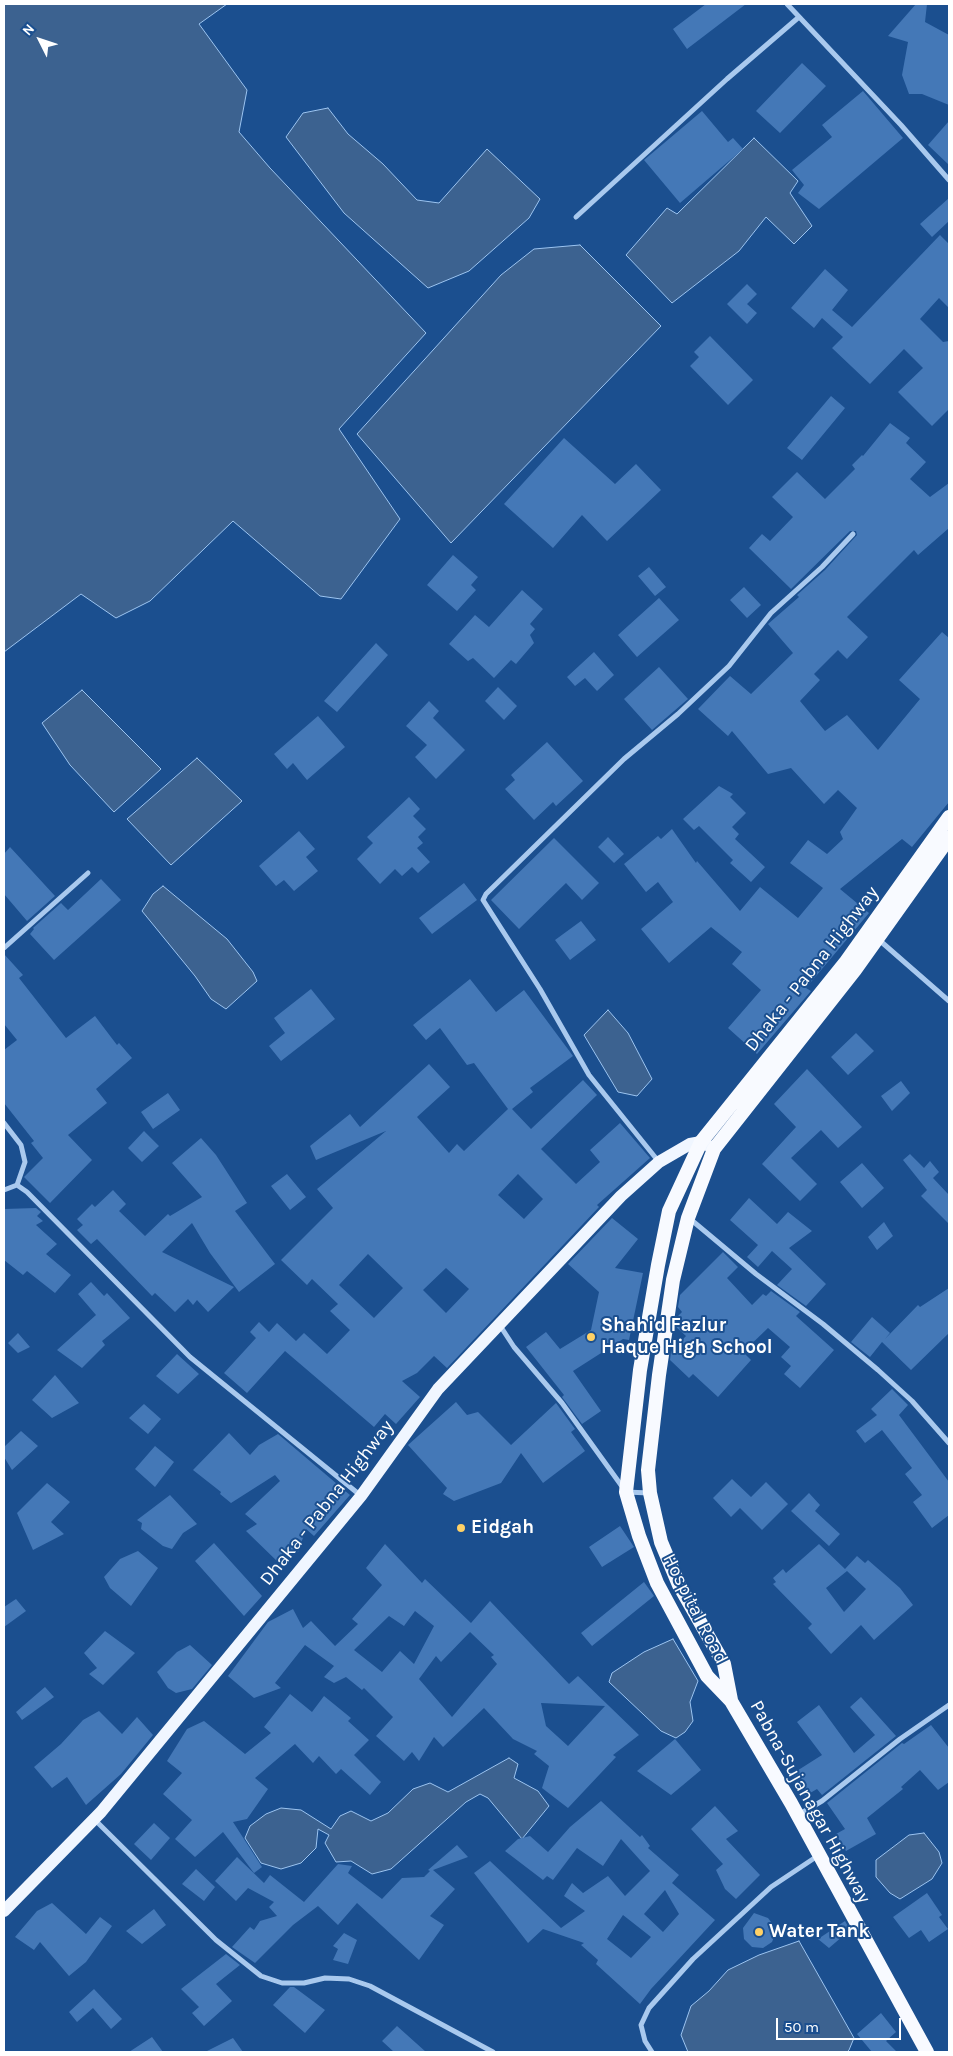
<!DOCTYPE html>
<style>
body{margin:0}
#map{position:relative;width:953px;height:2056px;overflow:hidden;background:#1b4f8f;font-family:Karla,sans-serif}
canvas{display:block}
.frame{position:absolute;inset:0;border:5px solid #fff;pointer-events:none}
.north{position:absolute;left:15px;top:15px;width:50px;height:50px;-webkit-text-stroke:4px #1b4f8f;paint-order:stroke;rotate:311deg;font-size:14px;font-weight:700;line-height:20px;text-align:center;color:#fff}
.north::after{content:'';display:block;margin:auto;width:18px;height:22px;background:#fff;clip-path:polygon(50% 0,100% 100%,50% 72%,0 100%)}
.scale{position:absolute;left:776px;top:2018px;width:125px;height:22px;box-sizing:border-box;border:2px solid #fff;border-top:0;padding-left:6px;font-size:15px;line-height:18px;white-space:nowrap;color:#fff;-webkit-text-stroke:4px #1b4f8f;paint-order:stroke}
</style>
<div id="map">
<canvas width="953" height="2056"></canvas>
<div class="frame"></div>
<div class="north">N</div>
<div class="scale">50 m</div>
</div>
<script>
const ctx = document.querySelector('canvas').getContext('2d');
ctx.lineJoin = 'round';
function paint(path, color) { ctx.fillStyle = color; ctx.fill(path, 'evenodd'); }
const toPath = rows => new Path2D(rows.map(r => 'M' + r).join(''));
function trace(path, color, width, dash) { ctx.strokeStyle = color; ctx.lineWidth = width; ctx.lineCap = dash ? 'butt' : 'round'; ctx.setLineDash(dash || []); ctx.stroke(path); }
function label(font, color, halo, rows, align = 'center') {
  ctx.font = font + ' Karla,sans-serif'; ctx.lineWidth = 4; ctx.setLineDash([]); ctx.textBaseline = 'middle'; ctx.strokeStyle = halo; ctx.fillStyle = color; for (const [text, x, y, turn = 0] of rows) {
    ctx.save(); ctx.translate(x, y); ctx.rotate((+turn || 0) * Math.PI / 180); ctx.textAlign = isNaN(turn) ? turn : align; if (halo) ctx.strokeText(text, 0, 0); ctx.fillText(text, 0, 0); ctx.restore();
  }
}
const water = toPath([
 [4,4,227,4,199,24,247,90,239,132,270,168,426,333,339,429,400,519,341,599,320,596,233,521,150,601,116,618,81,594,4,652,4,4],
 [328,108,348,134,383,164,417,200,439,203,487,149,540,199,529,218,469,271,428,288,344,213,286,137,303,113,328,108],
 [754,138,798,181,790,193,812,226,794,244,766,217,739,251,672,303,626,255,667,208,677,214,754,138],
 [580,245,661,326,451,543,357,434,501,275,534,249,580,245],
 [82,690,161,769,114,812,70,765,42,723,82,690],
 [197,758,242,801,171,865,127,819,197,758],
 [163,886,227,939,253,972,257,981,226,1009,211,999,195,976,142,911,153,894,163,886],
 [608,1010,628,1033,652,1079,637,1096,618,1092,584,1035,608,1010],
 [673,1639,698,1681,690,1702,693,1721,685,1732,676,1738,661,1731,609,1682,612,1673,644,1652,673,1639],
 [509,1758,518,1764,514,1778,538,1791,549,1806,522,1839,488,1798,480,1794,466,1802,391,1869,372,1874,351,1861,336,1862,325,1843,329,1835,318,1829,316,1848,301,1863,281,1869,261,1863,245,1838,250,1826,266,1814,281,1808,301,1810,331,1829,340,1816,351,1811,371,1821,388,1813,413,1789,430,1783,448,1792,509,1758],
 [924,1833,939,1852,942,1863,932,1879,900,1899,890,1893,876,1877,876,1860,909,1835,924,1833],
 [799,1941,854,2038,849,2050,847,2052,688,2052,681,2035,691,2006,709,1991,728,1970,759,1955,799,1941]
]);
paint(water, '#3c6290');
trace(water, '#9cc4f0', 1);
paint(toPath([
 [706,4,746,4,687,49,673,29],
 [916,4,927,4,925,22,949,35,949,105,922,94,909,94,902,75,908,42,888,36],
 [802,63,826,86,780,133,756,111],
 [863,91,903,138,819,209,798,193,804,185,792,170,832,137,822,125],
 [702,111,728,142,733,138,743,149,680,203,644,160],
 [949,121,949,165,928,145],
 [949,198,949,221,932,237,920,224],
 [940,235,949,244,949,308,939,298,920,319,943,342,949,341,949,409,932,426,898,392,923,368,904,349,870,384,832,348,843,337,822,318,814,328,791,308,825,269,848,290,832,310,852,327],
 [747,284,757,294,747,304,757,313,747,324,727,304],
 [710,336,753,380,728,405,690,366,699,357,694,352],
 [831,396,845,408,802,460,787,448],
 [890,423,910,438,906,443,926,462,910,479,930,497,949,483,949,528,918,555,914,550,847,617,868,637,847,659,838,650,814,674,820,680,800,701,825,731,847,715,878,750,920,699,899,680,942,632,949,638,949,802,912,847,902,839,840,889,869,913,806,988,811,991,757,1054,728,1028,761,990,732,964,742,952,711,927,669,963,641,929,673,902,658,882,646,892,624,864,658,836,661,839,672,829,696,863,697,861,740,911,760,887,798,918,823,888,790,863,808,840,827,854,843,839,840,832,857,808,838,790,824,804,791,768,768,774,732,731,728,736,698,709,730,676,751,694,793,653,768,624,799,597,797,595,825,570,857,535,856,531,850,531,791,589,749,548,762,534,770,541,793,517,772,497,797,472,825,499,855,469,852,465,862,455,863,456],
 [564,438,615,484,636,464,661,490,607,541,582,515,553,548,504,504],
 [453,555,478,577,471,585,476,590,457,611,427,585],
 [649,567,666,587,655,596,638,576],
 [744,587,761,605,747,618,730,600],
 [522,590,543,609,530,624,535,629,530,635,534,643,516,664,511,660,494,678,473,658,468,661,449,644,475,615,489,627],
 [659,598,679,620,637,657,618,635],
 [376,643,388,655,337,712,324,701],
 [594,652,614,675,597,691,585,678,575,686,567,677],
 [659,667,688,699,652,730,624,699],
 [498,687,517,706,504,720,485,701],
 [429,701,439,711,433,718,465,750,436,779,415,757,427,745,406,726],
 [318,716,345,747,307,780,293,763,287,769,274,754],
 [547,742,583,781,556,806,553,802,534,820,505,789,515,780,511,775],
 [719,786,733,794,730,797,746,813,732,827,739,834,735,839,765,867,751,882,730,863,733,860,699,826,694,830,683,819],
 [409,797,420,809,413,816,426,829,418,837,423,843,417,848,430,862,418,873,412,867,402,876,395,869,380,884,357,859,373,843,367,837],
 [299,831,315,849,306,857,318,871,294,891,284,880,276,886,259,866],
 [608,837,624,854,614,863,598,847],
 [554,838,599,883,582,900,566,883,519,929,491,900],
 [10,847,55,896,27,921,4,894,4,854],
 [101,879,121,900,54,960,30,934,34,929,33,928,61,903,68,910],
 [464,883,477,900,432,934,419,918],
 [581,921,596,940,570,960,555,940],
 [4,954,23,975,19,978,66,1038,95,1016,117,1045,119,1043,132,1058,96,1089,107,1103,68,1135,92,1160,50,1203,24,1177,43,1158,31,1143,34,1141,4,1103,4,1050,17,1040,4,1024],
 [470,979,496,1012,524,990,573,1056,530,1088,533,1092,512,1109,531,1129,583,1080,597,1095,541,1149,576,1184,600,1162,590,1150,620,1123,650,1158,597,1205,599,1207,447,1368,434,1356,417,1373,402,1381,420,1397,396,1424,385,1414,374,1427,285,1351,247,1393,224,1373,256,1338,250,1332,259,1322,269,1332,277,1323,296,1341,304,1333,327,1354,350,1330,330,1311,338,1304,312,1279,307,1285,281,1260,333,1208,317,1189,386,1131,316,1160,310,1146,350,1114,360,1127,429,1064,450,1087,417,1117,449,1153,457,1144,464,1151,508,1109,474,1063,467,1065,440,1028,426,1040,413,1025],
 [518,1174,543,1199,524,1219,498,1195],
 [368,1254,403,1288,374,1318,339,1285],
 [446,1268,469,1289,446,1313,423,1290],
 [311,989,335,1019,281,1061,269,1046,285,1033,274,1018],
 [856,1033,874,1051,848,1075,831,1057],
 [807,1069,862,1127,838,1148,821,1130,791,1158,817,1184,800,1201,762,1164,796,1127,774,1104],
 [901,1081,910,1093,892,1111,881,1096],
 [168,1093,180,1110,153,1129,141,1112],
 [144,1131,159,1146,142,1162,128,1148],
 [201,1138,216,1155,247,1203,235,1211,275,1264,239,1292,210,1253,192,1223,162,1252,234,1287,208,1312,197,1300,193,1305,188,1299,175,1312,155,1293,152,1296,97,1239,91,1244,77,1230,83,1225,77,1219,92,1204,95,1207,113,1190,126,1204,119,1211,145,1236,168,1214,170,1216,202,1197,172,1163],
 [910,1154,924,1168,930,1161,939,1172,933,1178,949,1195,949,1224,921,1196,927,1190,903,1160],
 [862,1163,884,1188,862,1208,840,1182],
 [287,1174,306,1197,290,1210,271,1186],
 [749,1198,777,1224,788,1212,812,1231,789,1248,826,1284,806,1306,777,1285,792,1269,772,1251,758,1267,747,1257,758,1245,730,1220],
 [36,1208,41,1212,37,1216,43,1221,36,1225,57,1244,46,1254,71,1275,55,1293,27,1271,23,1275,4,1260,4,1209],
 [612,1218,638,1239,615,1268,643,1273,629,1340,623,1339,573,1371,601,1411,582,1424,562,1397,564,1395,526,1347,546,1332,560,1349,591,1330,599,1292,568,1264],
 [884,1222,893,1236,877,1250,868,1237],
 [723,1252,738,1267,727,1278,752,1305,763,1294,766,1296,771,1291,800,1312,796,1316,834,1350,800,1388,784,1374,791,1366,781,1357,790,1347,768,1328,743,1352,751,1360,718,1397,693,1374,689,1378,670,1360,671,1352,686,1336,675,1326,676,1318,682,1312,678,1307,680,1295],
 [91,1282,104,1296,107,1293,130,1318,102,1341,105,1345,82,1368,57,1350,96,1315,78,1294],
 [949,1288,949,1333,911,1370,882,1342,870,1357,851,1342,872,1317,890,1333,885,1339,918,1305,920,1307],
 [18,1333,30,1347,18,1353,8,1343],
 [177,1354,199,1374,178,1394,156,1376],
 [55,1375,79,1403,52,1418,32,1400],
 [892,1389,908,1405,899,1415,949,1482,949,1515,932,1528,913,1502,922,1495,905,1474,912,1468,882,1430,865,1443,856,1431,877,1415,871,1409],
 [456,1402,467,1415,478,1412,511,1445,556,1403,575,1429,571,1432,585,1451,543,1483,521,1453,501,1483,454,1501,443,1494,447,1488,408,1445],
 [144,1404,161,1419,148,1434,129,1418],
 [21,1431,38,1446,12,1470,4,1457,4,1447],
 [229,1433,250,1455,259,1445,278,1434,350,1495,314,1536,306,1529,298,1552,280,1564,246,1531,257,1524,245,1514,280,1481,275,1475,231,1503,220,1494,221,1492,193,1470],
 [155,1446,174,1462,155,1487,135,1469],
 [732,1479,751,1497,766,1482,788,1504,762,1530,740,1508,731,1517,713,1498],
 [47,1483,70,1502,51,1522,64,1534,33,1550,17,1513],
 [809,1493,820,1505,815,1511,840,1534,829,1546,791,1511],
 [170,1495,197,1524,183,1533,172,1549,163,1546,141,1529,142,1523,137,1520],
 [620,1526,634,1547,602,1567,589,1547],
 [214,1543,262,1596,244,1616,195,1561],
 [385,1544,422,1583,425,1579,471,1623,490,1601,569,1684,578,1676,639,1735,613,1755,616,1757,568,1808,542,1788,549,1766,534,1754,537,1751,513,1739,484,1708,443,1747,434,1737,419,1761,412,1752,404,1761,376,1736,393,1717,364,1688,362,1690,346,1677,334,1683,324,1677,334,1666,305,1645,275,1683,281,1688,254,1698,228,1676,268,1622,293,1609,303,1628,311,1621,335,1646,358,1624,352,1619,382,1585,366,1568],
 [415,1611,434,1626,414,1664,400,1651,382,1672,354,1650,389,1616,404,1626],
 [470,1632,494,1655,491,1657,497,1664,452,1717,419,1679,436,1656,441,1662],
 [541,1703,605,1706,568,1746,546,1726],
 [819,1544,845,1569,857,1556,865,1563,868,1560,900,1588,913,1605,874,1640,861,1625,831,1654,808,1628,812,1624,773,1584,776,1582,773,1578,783,1569,786,1573],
 [847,1571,866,1589,844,1612,826,1588],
 [138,1551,158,1568,131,1606,110,1588,104,1577,120,1559],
 [644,1582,654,1596,592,1646,581,1633],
 [16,1599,26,1611,4,1627,4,1607],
 [105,1631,135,1653,103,1685,89,1674,97,1668,84,1653],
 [190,1645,212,1665,192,1689,176,1693,168,1688,157,1672,177,1652],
 [45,1687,54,1697,22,1720,16,1712],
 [290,1694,312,1712,324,1696,351,1718,348,1721,369,1740,354,1755,381,1782,370,1795,341,1769,336,1774,319,1756,313,1763,295,1744,255,1778,268,1789,247,1819,233,1822,262,1867,254,1873,223,1832,195,1857,175,1839,192,1820,163,1794,182,1773,167,1761,187,1729,204,1721,245,1754,271,1733,264,1727],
 [861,1697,896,1736,822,1795,817,1789,805,1796,792,1774,822,1755,797,1722,819,1705,854,1753,875,1735,850,1707],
 [99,1711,122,1734,137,1717,153,1735,121,1774,86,1805,67,1777,52,1788,34,1767,61,1744,83,1720],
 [931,1725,949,1748,949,1782,938,1790,920,1770,901,1787,903,1789,867,1818,876,1834,846,1851,836,1834,845,1829,827,1803,902,1743,904,1744],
 [675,1739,701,1770,671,1795,637,1771],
 [601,1801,640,1837,642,1835,650,1846,648,1848,679,1875,672,1883,715,1920,651,1989,640,2004,596,1964,598,1960,581,1945,584,1943,543,1929,528,1943,474,1873,490,1861,561,1928,585,1911,564,1896,572,1883,583,1893,608,1876,625,1896,650,1871,621,1839,603,1866,577,1848,553,1880,547,1876,543,1880,505,1851,518,1839,530,1836,548,1852,570,1827],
 [665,1890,679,1914,663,1932,644,1914],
 [623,1915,651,1937,631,1958,607,1939],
 [715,1806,738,1831,726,1839,760,1875,736,1899,725,1889,716,1870,723,1864,691,1829],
 [154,1823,170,1838,151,1860,134,1844],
 [457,1845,468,1857,433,1870,455,1889,430,1916,444,1925,419,1960,357,1903,338,1925,318,1906,293,1925,255,1963,232,1947,250,1927,254,1930,260,1921,277,1916,269,1907,274,1902,248,1888,236,1901,215,1881,237,1857,264,1883,270,1875,304,1902,338,1864,352,1866,348,1873,382,1899,402,1878,424,1877,430,1871,428,1870],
 [196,1869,215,1887,204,1901,182,1884],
 [927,1893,942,1915,939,1917,948,1929,929,1942,921,1930,909,1938,893,1917],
 [52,1903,86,1934,100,1917,112,1926,86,1962,69,1976,40,1942,34,1950,15,1937,37,1911],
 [154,1909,166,1925,142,1944,126,1931],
 [754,1913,768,1918,774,1926,774,1937,772,1942,763,1948,752,1947,744,1939,743,1928],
 [845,1921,850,1930,829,1948,818,1939],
 [344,1933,357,1940,348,1964,333,1960,338,1949,333,1946],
 [226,1954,240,1965,216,1984,232,2001,204,2026,192,2013,199,2007,181,1989],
 [290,1987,294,1987,325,2010,305,2033,273,2005],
 [94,1989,122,2019,111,2029,93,2008,77,2022,69,2012],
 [881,2013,896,2032,886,2041,897,2052,872,2052,857,2034],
 [397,2026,426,2052,394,2052,382,2041],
 [152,2037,163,2052,129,2052],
 [233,2038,243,2052,205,2052]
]), '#4478b7');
trace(toPath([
 [787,4,901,125,949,180],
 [576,217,727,79,799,17],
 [878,939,949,1001],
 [4,948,88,873],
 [4,1123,21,1145,25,1162,17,1185],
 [659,1162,589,1075,540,989,483,900,486,894,624,759,678,714,729,666,771,613,822,567,853,534],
 [4,1190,17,1185,27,1192,190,1357,360,1495],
 [689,1218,756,1274,823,1324,878,1370,912,1401,949,1443],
 [499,1324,514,1347,562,1403,626,1492,649,1493],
 [798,1815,822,1801,900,1739,949,1705],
 [94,1819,216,1940,261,1976,282,1983,304,1983,325,1978,349,1979,370,1986,493,2052],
 [652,2052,645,2041,641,2025,649,2008,693,1959,771,1887,819,1855]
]), '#a9c9ee', 5);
trace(toPath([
 [4,1911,101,1812,361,1496,438,1389,621,1196,659,1162,690,1144,701,1142,709,1146]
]), '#f0f6ff', 12);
trace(toPath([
 [731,1700,724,1664,679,1585,661,1542,650,1493,648,1470,659,1375,673,1280,688,1218,714,1149,855,970,949,838],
 [927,2052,791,1803,731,1701,707,1676,657,1583,639,1536,626,1492,640,1370,658,1265,669,1211,701,1142,845,963,949,817]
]), '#f8faff', 14);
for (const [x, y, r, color] of [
 [591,1337,5,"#ffd166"],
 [461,1528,5,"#ffd166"],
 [759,1932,5,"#ffd166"]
]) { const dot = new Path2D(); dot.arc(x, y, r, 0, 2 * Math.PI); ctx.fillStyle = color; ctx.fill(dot); trace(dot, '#1b4f8f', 2); }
label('19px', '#fff', '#1b4f8f', [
 ["Dhaka - Pabna Highway",812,969,-52],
 ["Dhaka - Pabna Highway",327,1503,-52],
 ["Hospital Road",695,1609,63],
 ["Pabna-Sujanagar Highway",810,1802,61]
]);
label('bold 19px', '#fff', '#1b4f8f', [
 ["Shahid Fazlur",601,1326],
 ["Haque High School",601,1348],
 ["Eidgah",471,1528],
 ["Water Tank",769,1932]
], 'left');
</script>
